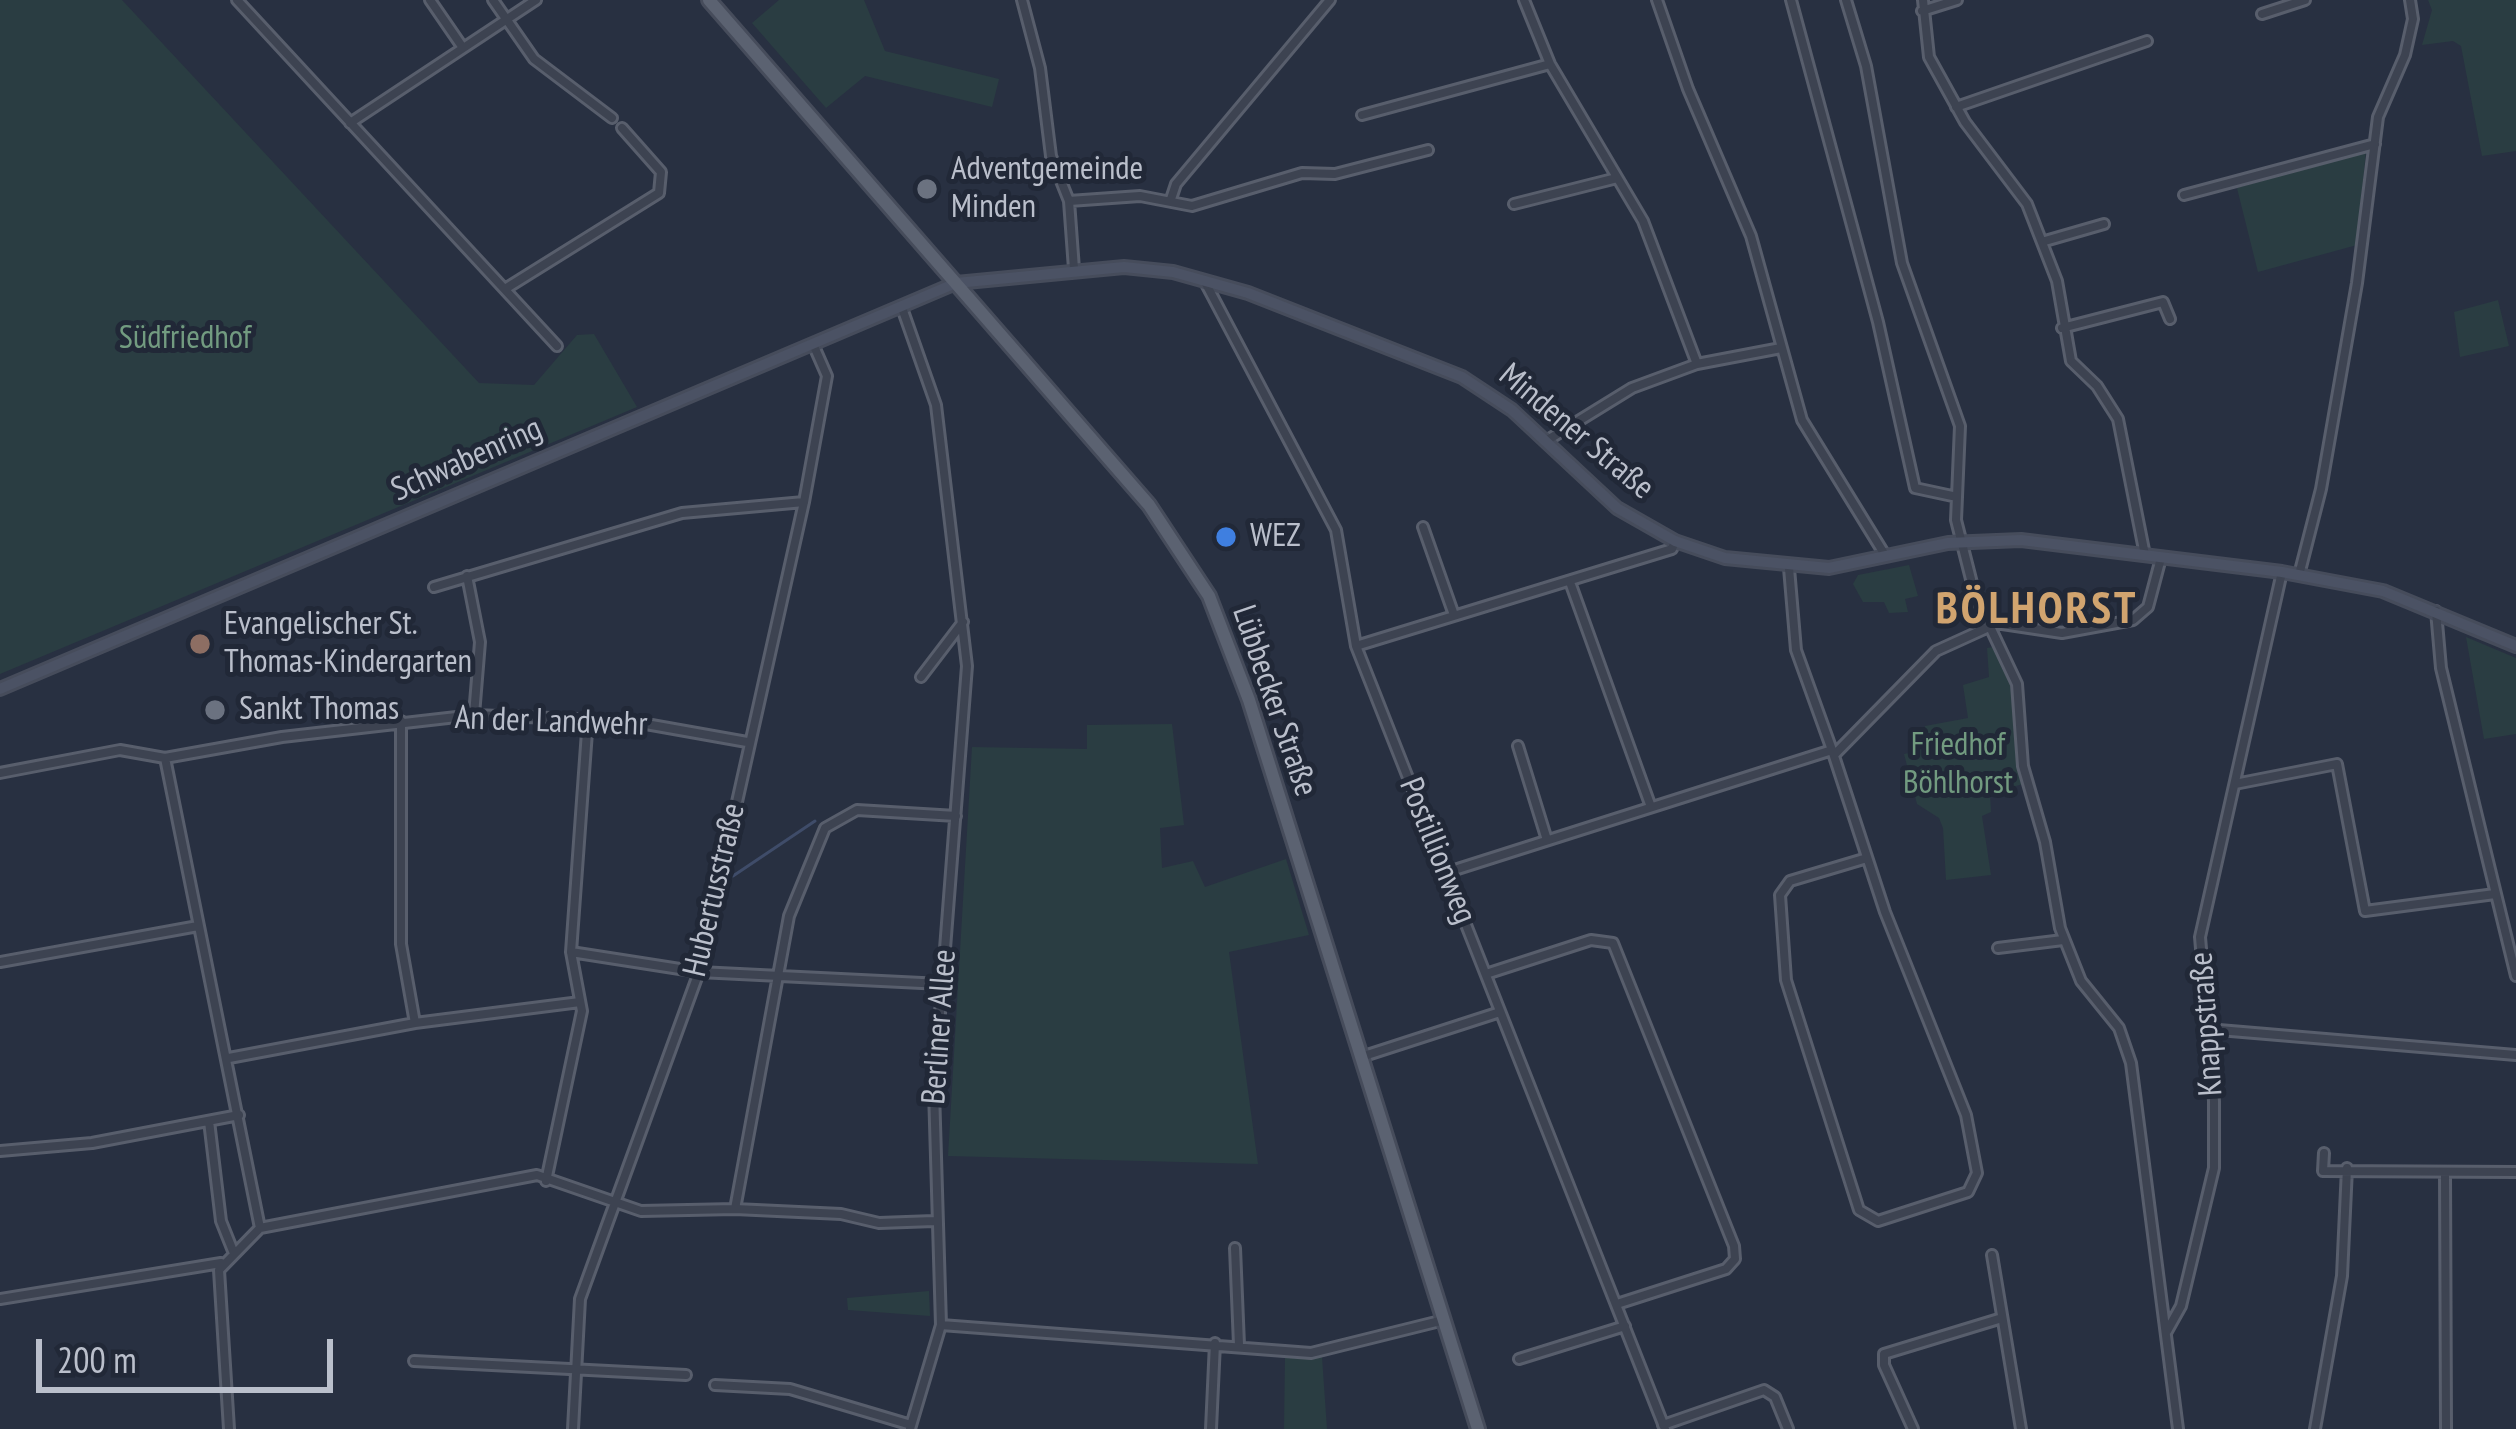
<!DOCTYPE html>
<meta charset="utf-8">
<style>
body{margin:0}
#map{position:relative;width:2516px;height:1429px;overflow:hidden;background:#283041;font-family:"PT Sans Narrow",sans-serif}
canvas{display:block}
.scale{position:absolute;left:36px;top:1339px;width:297px;height:54px;box-sizing:border-box;border:6px solid #babfcb;border-top:0;padding-left:15px;font-size:36px;line-height:42px;white-space:nowrap;color:#babfcb;-webkit-text-stroke:9px #212837;paint-order:stroke}
</style>
<div id="map">
<canvas width="2516" height="1429"></canvas>
<div class="scale">200 m</div>
</div>
<script>
const ctx = document.querySelector('canvas').getContext('2d');
ctx.lineJoin = 'round';
function paint(path, color) { ctx.fillStyle = color; ctx.fill(path, 'evenodd'); }
const toPath = rows => new Path2D(rows.map(r => 'M' + r).join(''));
function trace(path, color, width, dash) { ctx.strokeStyle = color; ctx.lineWidth = width; ctx.lineCap = dash ? 'butt' : 'round'; ctx.setLineDash(dash || []); ctx.stroke(path); }
function label(font, color, halo, rows, align = 'center') {
  ctx.font = font + ' "PT Sans Narrow",sans-serif'; ctx.lineWidth = 10; ctx.setLineDash([]); ctx.textBaseline = 'middle'; ctx.strokeStyle = halo; ctx.fillStyle = color; for (const [text, x, y, turn = 0] of rows) {
    ctx.save(); ctx.translate(x, y); ctx.rotate((+turn || 0) * Math.PI / 180); ctx.textAlign = isNaN(turn) ? turn : align; if (halo) ctx.strokeText(text, 0, 0); ctx.fillText(text, 0, 0); ctx.restore();
  }
}
paint(toPath([
 [0,0,122,0,479,383,534,385,577,335,594,334,637,407,0,674],
 [779,0,864,0,885,51,999,79,992,107,865,76,826,108,752,23],
 [2428,0,2516,0,2516,151,2482,156,2461,46,2453,41,2422,45,2432,10],
 [2366,150,2357,245,2258,272,2237,188],
 [2498,300,2509,346,2460,357,2454,312],
 [1909,565,1918,596,1905,599,1908,612,1889,613,1884,602,1863,602,1853,584,1858,575],
 [2466,637,2516,658,2516,734,2484,739],
 [1998,646,2013,690,2023,784,1990,793,1991,812,1982,816,1991,875,1946,880,1943,828,1939,818,1917,804,1904,754,1919,751,1925,726,1968,718,1963,685,1989,677,1987,648],
 [1172,724,1184,825,1160,828,1162,868,1193,861,1205,887,1286,859,1309,935,1229,952,1258,1164,948,1156,972,747,1087,749,1087,725],
 [929,1291,930,1316,848,1310,847,1298],
 [1285,1357,1322,1357,1327,1429,1284,1429]
]), '#2a3d42');
trace(toPath([
 [733,876,815,821]
]), '#3f4c69', 3);
const street = toPath([
 [237,0,557,346],
 [430,0,461,45],
 [493,0,534,59,612,118],
 [1022,0,1040,68,1051,156,1069,201,1074,269],
 [1524,0,1550,64,1643,221,1697,364],
 [1657,0,1688,89,1751,236,1802,420,1885,555],
 [1791,0,1878,322,1915,488,1957,497],
 [1846,0,1866,66,1902,263,1960,426,1956,520,1975,595,2017,684,2023,766,2045,842,2060,928,2081,981,2119,1028,2131,1063,2178,1429],
 [1923,0,1929,57,1965,122,2027,204,2057,281,2071,361,2097,386,2118,419,2145,555],
 [1922,11,1957,0],
 [2262,14,2305,0],
 [1956,107,2147,41],
 [1362,115,1550,64],
 [350,123,536,0],
 [2184,195,2375,144],
 [1171,199,1176,184,1330,0],
 [1069,201,1140,196,1192,206,1302,173,1335,174,1428,150],
 [1514,204,1617,178],
 [2045,241,2104,224],
 [1205,282,1336,530,1356,646,1665,1429],
 [505,289,659,193,661,172,622,128],
 [902,308,936,405,967,666,934,1090,941,1325,910,1429],
 [2062,328,2163,302,2170,319],
 [1546,441,1632,388,1697,364,1781,348],
 [1423,527,1454,615],
 [1789,568,1796,650,1832,750,1885,912,1966,1115,1977,1173,1968,1192,1878,1221,1859,1210,1786,980,1780,895,1790,881,1867,858],
 [2299,575,2321,489,2357,283,2378,117,2405,55,2413,19,2410,0],
 [467,576,480,642,474,715],
 [1570,582,1651,807],
 [434,587,682,513,804,502],
 [2436,611,2441,668,2516,976],
 [1989,622,2062,633,2133,620,2148,607,2161,558],
 [1356,646,1672,549,1675,541],
 [921,677,963,622],
 [401,721,401,944,415,1023],
 [1518,746,1547,840],
 [1834,755,1936,651,1991,626],
 [165,758,260,1228],
 [0,773,120,750,165,758,282,737,474,715,629,721,747,742],
 [2235,784,2337,764,2365,911,2495,894],
 [1445,873,1832,750],
 [1998,948,2063,940],
 [571,952,699,972,942,984],
 [0,962,198,926],
 [1486,974,1591,940,1613,943,1734,1246,1735,1259,1726,1269,1617,1304],
 [2207,1029,2516,1055],
 [1361,1057,1500,1012],
 [229,1058,415,1023,580,1002],
 [209,1121,221,1221,233,1251],
 [0,1151,92,1143,239,1115],
 [2324,1153,2323,1171,2516,1172],
 [2445,1172,2446,1429],
 [546,1181,582,1011,571,952,588,718],
 [735,1209,789,916,825,828,857,810,956,816],
 [260,1228,537,1175,641,1211,735,1209,841,1214,879,1223,934,1221],
 [1235,1248,1239,1345],
 [1992,1255,2021,1429],
 [0,1299,221,1263],
 [941,1325,1311,1353,1444,1320],
 [2167,1331,2181,1306,2214,1168,2214,1101,2200,937,2282,572],
 [1519,1359,1625,1326],
 [414,1361,686,1375],
 [715,1385,790,1389,911,1425],
 [1663,1425,1764,1390,1775,1397,1788,1429],
 [229,1429,219,1270,260,1228],
 [573,1429,580,1299,699,972,804,502,827,376,813,344],
 [1211,1429,1215,1343],
 [1913,1429,1884,1365,1884,1354,2002,1318],
 [2315,1429,2342,1276,2347,1168]
]);
const secondary = toPath([
 [0,689,956,283,1124,267,1173,272,1248,293,1462,377,1512,410,1617,508,1675,541,1725,558,1829,568,1948,543,2021,540,2282,572,2383,591,2516,646]
]);
const primary = toPath([
 [709,0,1149,505,1209,596,1249,700,1478,1429]
]);
trace(street, '#585e6c', 14);
trace(secondary, '#464c5b', 16);
trace(primary, '#464c5b', 18);
trace(street, '#3d4351', 8);
trace(secondary, '#4b5264', 10);
trace(primary, '#5b6271', 12);
for (const [x, y, r, color] of [
 [927,189,12,"#6b7280"],
 [1226,537,12,"#3f7fe0"],
 [200,644,12,"#8d6e63"],
 [215,710,12,"#6b7280"]
]) { const dot = new Path2D(); dot.arc(x, y, r, 0, 2 * Math.PI); ctx.fillStyle = color; ctx.fill(dot); trace(dot, '#212837', 4.5); }
label('33px', '#babfcb', '#212837', [
 ["Adventgemeinde",951,170],
 ["Minden",951,208],
 ["WEZ",1250,537],
 ["Evangelischer St.",224,625],
 ["Thomas-Kindergarten",224,663],
 ["Sankt Thomas",239,710]
], 'left');
label('33px', '#729b80', '#212837', [
 ["Südfriedhof",185,339],
 ["Friedhof",1958,746],
 ["Böhlhorst",1958,784]
]);
label('33px', '#babfcb', '#212837', [
 ["Mindener Straße",1576,432,40],
 ["Schwabenring",467,460,-24],
 ["Lübbecker Straße",1274,701,71],
 ["An der Landwehr",551,722,2],
 ["Postillionweg",1437,851,68],
 ["Hubertusstraße",715,890,-77],
 ["Knappstraße",2207,1024,-94],
 ["Berliner Allee",940,1027,-86]
]);
ctx.letterSpacing = '3px';
label('bold 45px', '#d1a46f', '#212837', [
 ["BÖLHORST",2037,610]
]);
ctx.letterSpacing = '0px';
</script>
